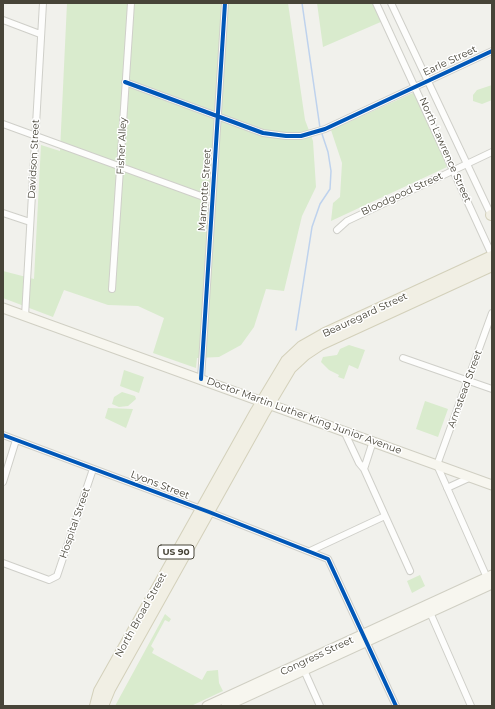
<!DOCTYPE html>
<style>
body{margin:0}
#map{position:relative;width:495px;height:709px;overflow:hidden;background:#f1f1ec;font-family:Montserrat,sans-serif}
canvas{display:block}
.frame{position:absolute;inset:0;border:4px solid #474438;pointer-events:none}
</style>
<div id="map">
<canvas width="495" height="709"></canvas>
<div class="frame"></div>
</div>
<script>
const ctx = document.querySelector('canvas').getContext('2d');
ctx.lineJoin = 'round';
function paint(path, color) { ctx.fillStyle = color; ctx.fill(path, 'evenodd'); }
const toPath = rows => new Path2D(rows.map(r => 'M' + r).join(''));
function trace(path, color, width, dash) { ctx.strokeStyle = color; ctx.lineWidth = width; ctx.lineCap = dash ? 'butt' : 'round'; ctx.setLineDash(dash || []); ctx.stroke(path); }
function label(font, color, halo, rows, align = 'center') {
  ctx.font = font + ' Montserrat,sans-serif'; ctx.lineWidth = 3; ctx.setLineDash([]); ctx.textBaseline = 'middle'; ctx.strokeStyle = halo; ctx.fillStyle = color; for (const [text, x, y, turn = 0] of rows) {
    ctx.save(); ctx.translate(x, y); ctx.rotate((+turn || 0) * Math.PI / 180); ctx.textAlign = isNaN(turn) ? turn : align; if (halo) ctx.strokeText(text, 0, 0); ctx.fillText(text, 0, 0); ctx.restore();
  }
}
paint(toPath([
 [67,3,288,3,305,120,313,141,316,187,302,216,284,291,266,289,254,327,241,345,219,357,197,358,196,368,153,353,164,318,138,306,108,305,64,290,53,317,3,298,3,271,34,279,41,145,60,151],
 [317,3,374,3,383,21,323,47],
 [492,85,492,100,482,104,473,101,473,95,477,90],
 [415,92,447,167,331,221,333,203,340,197,342,163,331,130],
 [349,345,365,350,358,369,349,365,344,379,338,377,339,375,329,370,321,362,323,357,337,355,340,349],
 [124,370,144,377,139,393,120,386],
 [122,392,135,396,136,399,128,406,119,407,112,404,114,397],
 [425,401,448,409,438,437,416,429],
 [108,408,133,409,126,428,105,418],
 [420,575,425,586,412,593,407,581],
 [165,614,171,619,169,622,165,620,151,646,154,649,152,653,202,680,207,671,218,670,219,683,223,691,191,706,115,706]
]), '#d9ebcd');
trace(toPath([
 [302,3,320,128],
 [296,330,312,227,320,204,330,189,331,171,328,152,321,131]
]), '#bed2ed', 1.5);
const street = toPath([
 [376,3,492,255],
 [391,3,492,217],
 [3,20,40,34],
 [125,82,263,133,286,136,301,136,325,129,492,51],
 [3,124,212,200],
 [3,213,30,222],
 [337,230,347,221,492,152],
 [112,289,131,3],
 [25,316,43,3],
 [403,358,492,389],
 [201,379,225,3],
 [344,431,359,463,364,469],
 [3,435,209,512,328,559,396,706],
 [373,441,364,469,410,571],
 [3,482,16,440],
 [447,488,471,477],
 [310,551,385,516],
 [3,563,49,580,57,576,93,469],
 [488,580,437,465,492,313],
 [429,610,471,706],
 [303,668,320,706]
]);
const secondary = toPath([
 [3,308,492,485],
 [207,706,492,575],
 [226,706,492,584]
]);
const primary = toPath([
 [491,215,492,215],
 [95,706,99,691,144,611,256,411,286,361,302,346,325,333,492,256],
 [103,706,110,689,263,415,291,368,305,355,320,345,492,266]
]);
trace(street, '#cfcfc9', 8);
trace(secondary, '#d0cfc3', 11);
trace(primary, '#d3d0ba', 12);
trace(street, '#fdfdfc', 6);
trace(secondary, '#f7f6ef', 9);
trace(primary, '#f1efe4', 10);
trace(toPath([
 [125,82,263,133,286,136,301,136,325,129,492,51],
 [201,379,225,3],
 [3,435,209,512,328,559,396,706]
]), '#0057b8', 4);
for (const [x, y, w] of [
 [176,552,36]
]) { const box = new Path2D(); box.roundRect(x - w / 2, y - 7, w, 14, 3); ctx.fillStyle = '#fff'; ctx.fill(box); trace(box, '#474438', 1); }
label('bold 9px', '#474438', null, [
 ["US 90",176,552]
]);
label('10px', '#474438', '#fff', [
 ["Earle Street",450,61,-25],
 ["Fisher Alley",122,146,-87],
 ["North Lawrence Street",445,150,66],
 ["Davidson Street",34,159,-87],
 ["Marmotte Street",205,190,-86],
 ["Bloodgood Street",402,194,-25],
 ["Beauregard Street",365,315,-25],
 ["Armstead Street",465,389,-70],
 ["Doctor Martin Luther King Junior Avenue",304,416,20],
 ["Lyons Street",160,485,21],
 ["Hospital Street",75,523,-71],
 ["North Broad Street",141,615,-61],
 ["Congress Street",317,656,-25]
]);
</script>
